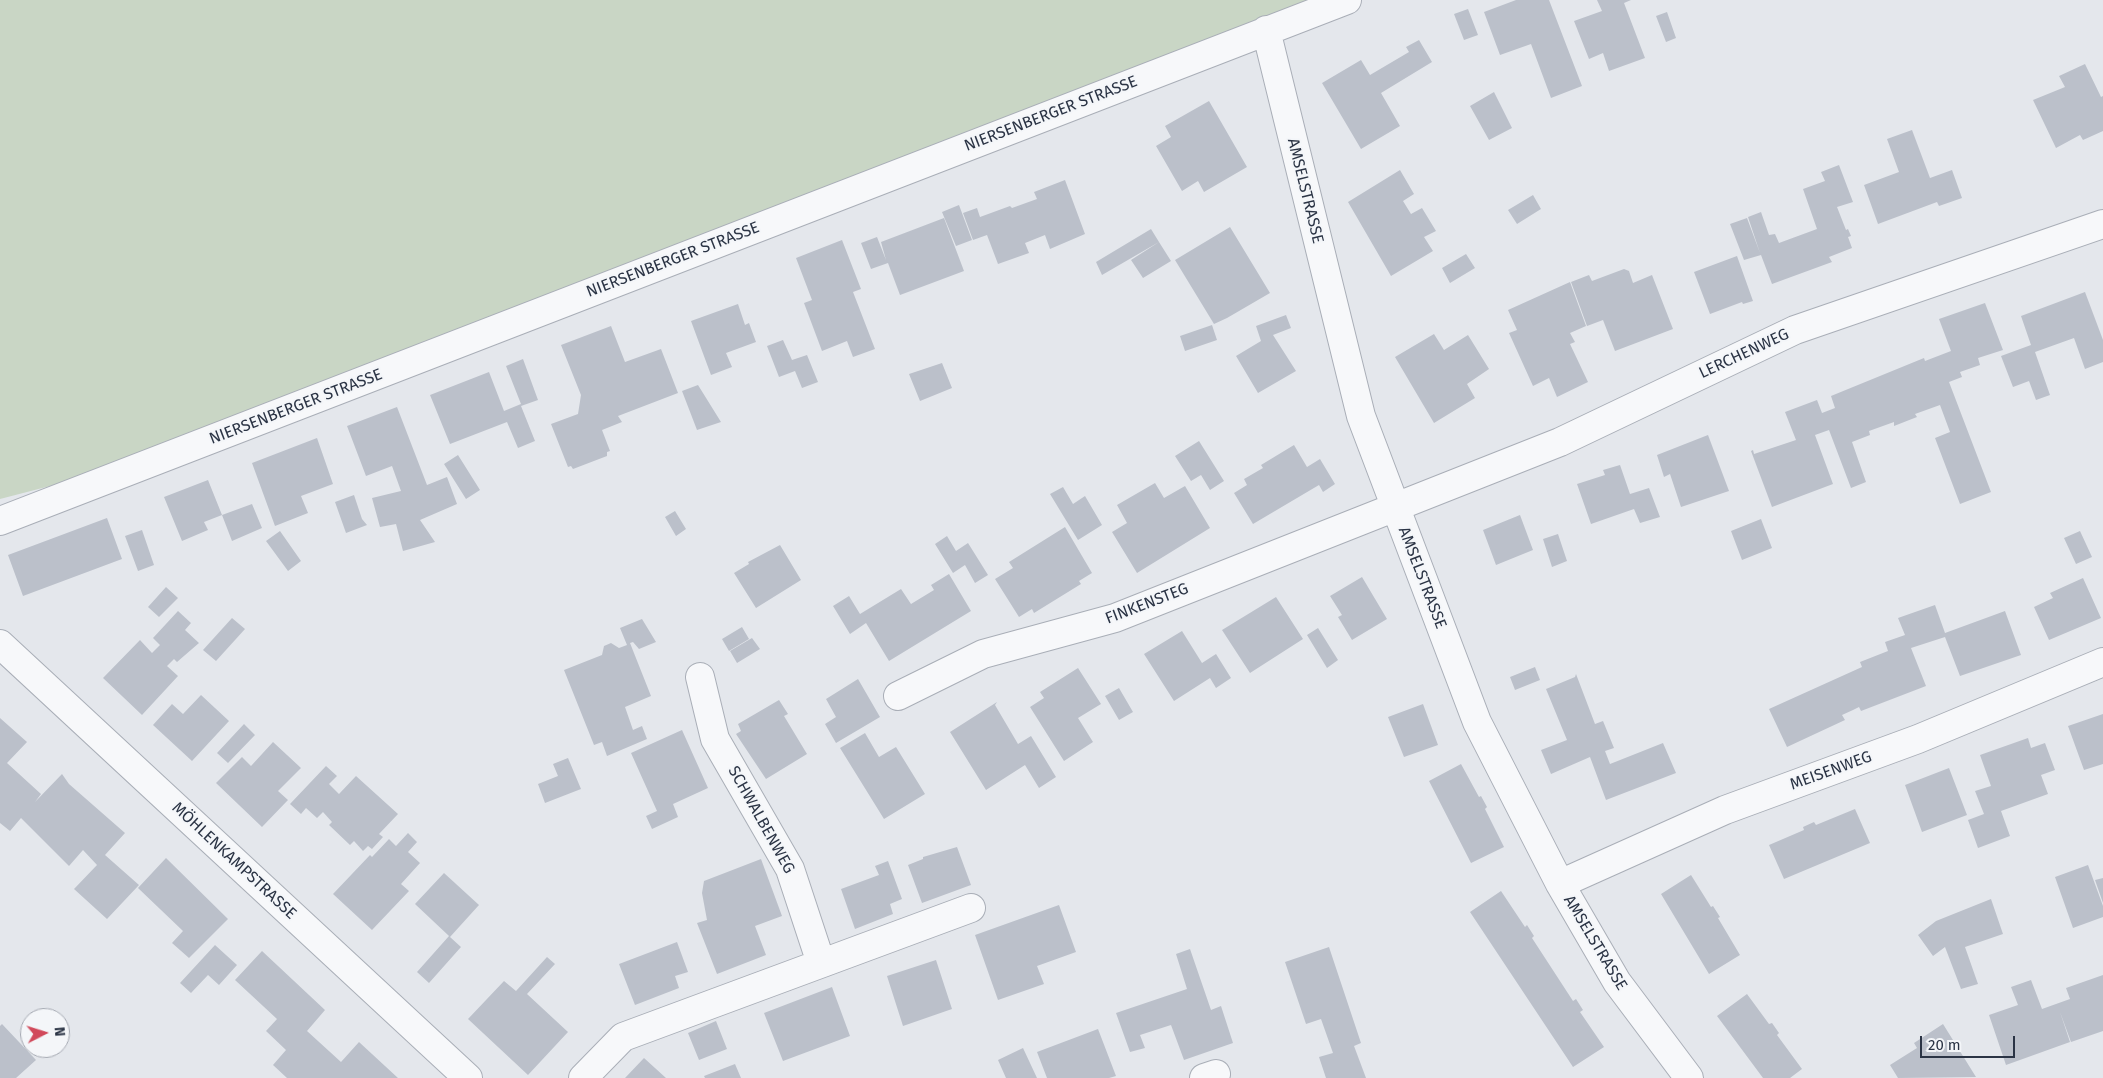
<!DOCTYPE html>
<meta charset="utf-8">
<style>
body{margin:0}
#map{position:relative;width:2103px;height:1078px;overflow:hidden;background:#e4e7ec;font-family:"Fira Sans",sans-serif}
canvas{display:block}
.north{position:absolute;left:20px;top:1008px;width:50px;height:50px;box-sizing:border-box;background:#f4f6f9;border:1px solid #a4a8b1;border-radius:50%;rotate:85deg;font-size:14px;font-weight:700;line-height:20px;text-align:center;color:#2b3445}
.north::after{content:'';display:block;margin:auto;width:18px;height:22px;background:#d1495b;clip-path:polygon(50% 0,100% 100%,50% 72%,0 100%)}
.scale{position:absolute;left:1920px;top:1036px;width:95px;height:22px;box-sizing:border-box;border:2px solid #2b3445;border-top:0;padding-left:6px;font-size:15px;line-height:18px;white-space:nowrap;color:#2b3445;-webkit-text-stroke:4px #f4f6f9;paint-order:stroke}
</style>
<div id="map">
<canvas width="2103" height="1078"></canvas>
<div class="north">N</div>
<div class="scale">20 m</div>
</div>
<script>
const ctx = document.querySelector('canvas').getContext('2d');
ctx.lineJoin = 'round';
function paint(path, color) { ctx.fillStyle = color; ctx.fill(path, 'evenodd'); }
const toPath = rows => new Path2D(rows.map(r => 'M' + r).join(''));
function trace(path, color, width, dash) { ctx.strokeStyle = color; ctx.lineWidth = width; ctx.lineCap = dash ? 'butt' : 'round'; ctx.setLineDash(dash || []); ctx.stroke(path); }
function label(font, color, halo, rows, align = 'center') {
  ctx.font = font + ' "Fira Sans",sans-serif'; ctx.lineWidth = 4; ctx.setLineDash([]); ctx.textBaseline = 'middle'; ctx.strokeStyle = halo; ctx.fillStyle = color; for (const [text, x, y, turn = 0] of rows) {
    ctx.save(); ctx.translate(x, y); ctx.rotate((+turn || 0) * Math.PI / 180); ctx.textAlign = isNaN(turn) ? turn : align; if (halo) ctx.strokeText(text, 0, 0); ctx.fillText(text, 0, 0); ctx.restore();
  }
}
paint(toPath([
 [0,0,1350,0,77,479,0,499]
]), '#c9d6c5');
paint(toPath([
 [1516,0,1549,0,1582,86,1551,98,1531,44,1500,55,1484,12],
 [1597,0,1631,0,1624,3,1645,58,1609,71,1603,53,1589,59,1574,21,1602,11],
 [1468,9,1478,35,1464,40,1454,14],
 [1667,12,1676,38,1666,42,1656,16],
 [1419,40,1432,62,1381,93,1400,126,1361,149,1322,83,1361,60,1370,75,1409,52,1406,47],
 [2085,64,2101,97,2103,96,2103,131,2083,140,2080,135,2056,148,2033,100,2065,87,2059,76],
 [1494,92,1512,128,1489,140,1470,106],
 [1209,101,1247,167,1204,192,1198,181,1182,191,1156,146,1171,137,1165,126],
 [1912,130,1930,178,1952,170,1962,198,1939,206,1937,202,1878,224,1864,185,1899,172,1887,139],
 [1839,165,1853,202,1837,207,1846,230,1848,229,1851,236,1848,237,1852,248,1829,257,1832,262,1772,284,1761,255,1744,260,1730,224,1747,218,1760,253,1748,217,1761,212,1769,235,1775,234,1779,243,1817,229,1803,189,1825,181,1821,172],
 [1400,170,1414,194,1403,201,1411,214,1422,208,1436,231,1424,237,1433,251,1391,276,1348,202],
 [1065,180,1085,234,1050,249,1045,235,1025,243,1029,253,998,264,987,235,973,240,963,213,977,208,980,217,1010,206,1012,208,1037,199,1034,192],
 [1533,195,1541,209,1517,224,1508,210],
 [959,205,972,240,956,246,942,212],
 [944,218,964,271,900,295,888,263,871,269,861,243,877,237,886,260,881,242],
 [1230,227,1270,293,1227,318,1214,324,1175,260],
 [1151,229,1159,242,1102,275,1096,262],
 [842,240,861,289,853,292,875,349,853,357,847,341,822,351,804,303,812,300,796,258],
 [1159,242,1171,261,1143,278,1131,260],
 [1466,254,1475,268,1450,283,1442,268],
 [1737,256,1753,301,1743,304,1742,302,1710,314,1694,272],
 [1624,269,1629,271,1633,283,1652,275,1673,329,1615,351,1603,320,1587,326,1571,282,1589,275,1592,281],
 [1570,282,1586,326,1570,333,1575,342,1570,344,1588,382,1557,397,1549,378,1533,386,1509,333,1517,330,1508,310],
 [2085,292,2103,340,2103,362,2085,369,2074,338,2035,352,2050,395,2036,400,2029,381,2013,387,2001,356,2031,345,2021,316],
 [1985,303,2003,350,1978,358,1980,365,1960,372,1962,377,1949,382,1991,492,1960,504,1935,438,1950,432,1940,405,1915,414,1917,417,1894,426,1894,422,1869,431,1870,435,1852,442,1866,482,1851,488,1829,430,1815,435,1833,484,1772,507,1751,451,1753,450,1754,454,1796,440,1785,412,1817,400,1822,413,1835,408,1831,396,1924,358,1925,361,1951,351,1939,319],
 [738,304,745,325,749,323,756,342,726,353,732,367,711,375,691,321],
 [1286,315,1291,328,1273,335,1296,371,1258,393,1236,356,1261,341,1256,326],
 [1212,325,1217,340,1185,351,1180,336],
 [611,326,625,362,661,349,678,393,618,416,622,422,602,430,610,451,607,452,607,456,573,469,571,466,568,467,551,424,578,414,581,395,561,345],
 [1434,334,1444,350,1468,335,1489,369,1467,384,1475,398,1434,423,1395,357],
 [783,340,792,360,807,355,818,382,802,388,795,371,779,377,767,346],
 [523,359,538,400,521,406,535,441,518,448,507,422,450,444,430,395,489,372,504,411,521,404,506,366],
 [942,363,952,388,920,401,909,374],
 [698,385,721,422,697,430,682,391],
 [397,407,427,485,447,477,457,504,420,520,435,542,403,551,396,524,380,527,372,498,401,491,392,466,366,476,347,426],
 [1708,435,1729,491,1681,507,1670,474,1664,477,1657,455],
 [317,438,333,484,301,496,308,513,275,526,252,463],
 [1199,441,1224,481,1210,490,1201,475,1191,481,1175,456],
 [1294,445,1307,467,1320,459,1335,484,1323,492,1319,485,1253,524,1234,493,1247,485,1244,479,1263,468,1261,465],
 [458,455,480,490,466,499,444,464],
 [1620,465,1630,494,1649,488,1660,517,1640,523,1634,509,1591,524,1577,484,1605,475,1603,470],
 [208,480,222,515,204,522,208,530,182,541,164,497],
 [1155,483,1164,498,1185,486,1210,528,1137,573,1112,532,1127,523,1117,505],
 [1063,487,1073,504,1085,496,1102,525,1078,540,1050,494],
 [354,495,362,519,367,525,346,533,335,502],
 [252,504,262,528,232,541,222,515],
 [675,511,686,529,676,536,665,517],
 [1520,515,1533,550,1496,565,1483,530],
 [107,518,122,559,23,596,8,555],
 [1761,519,1772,548,1742,560,1731,531],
 [1065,527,1092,573,1079,581,1081,584,1034,613,1032,609,1019,617,995,579,1013,568,1009,562],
 [142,530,154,565,138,571,125,536],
 [280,531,301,561,288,571,266,541],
 [2080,531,2092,557,2076,564,2064,538],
 [1558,534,1567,561,1552,567,1543,539],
 [947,536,956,551,968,543,988,575,975,583,965,565,953,573,935,544],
 [780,545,801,580,756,608,734,573,749,564,748,562],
 [949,574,971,611,889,661,866,623,850,634,833,606,849,596,860,614,901,589,911,604,934,590,931,585],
 [1362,577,1387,619,1352,640,1338,617,1342,615,1330,596],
 [2083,578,2101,618,2049,640,2034,607,2053,598,2050,593],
 [166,587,178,598,159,617,148,607],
 [1276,597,1303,639,1250,673,1222,630],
 [1935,605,1945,633,2005,611,2021,655,1960,676,1945,637,1911,648,1926,686,1861,711,1859,707,1853,710,1842,715,1845,720,1787,747,1769,709,1862,667,1860,662,1888,651,1885,642,1905,635,1898,618],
 [178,611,191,623,185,630,199,643,177,662,174,659,167,666,178,676,142,715,103,678,140,640,152,653,160,645,153,638],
 [232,618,245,629,216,661,203,650],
 [642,619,656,642,639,649,633,642,630,643,651,696,625,707,633,730,642,726,647,739,607,756,602,742,594,745,564,670,602,655,604,646,611,643,619,648,627,645,620,628],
 [742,627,749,639,729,651,722,639],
 [1318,628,1338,660,1327,668,1307,635],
 [1182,631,1202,663,1216,654,1231,678,1216,688,1210,678,1174,701,1144,654],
 [752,638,760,649,737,663,730,651],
 [1535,667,1540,680,1515,690,1510,677],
 [1078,668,1101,704,1078,718,1093,742,1064,761,1030,707,1044,698,1040,692],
 [1576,674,1595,724,1603,721,1614,748,1605,751,1610,764,1663,743,1676,773,1606,800,1590,757,1551,774,1541,750,1567,740,1546,689,1575,677],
 [858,679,880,717,836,743,825,724,836,717,826,699],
 [1119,688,1133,712,1119,720,1105,696],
 [201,695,229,721,192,761,153,725,172,704,183,714],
 [779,700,788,714,784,716,807,754,766,779,736,734,741,731,738,724],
 [997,702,995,705,1018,744,1031,736,1056,777,1039,788,1025,765,986,790,950,732],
 [1423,704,1438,745,1404,757,1388,717],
 [2103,714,2103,764,2084,770,2068,726],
 [0,718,27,742,7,763,41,794,35,802,62,774,69,784,125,833,105,855,139,885,107,919,74,889,97,865,83,850,69,866,21,818,10,831,0,823],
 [244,724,255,735,228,763,217,753],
 [682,730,708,788,673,804,678,817,652,829,646,816,657,811,631,753],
 [865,733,879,757,896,747,925,794,884,819,840,748],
 [2028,738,2031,748,2045,743,2055,770,2041,775,2048,794,2001,811,2010,836,1978,848,1968,820,1984,814,1975,791,1991,786,1980,755],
 [273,742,301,768,278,791,288,800,262,827,216,783,242,757,251,766],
 [568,758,581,789,545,803,538,784,558,776,553,764],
 [1461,764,1479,797,1481,796,1487,807,1485,809,1504,847,1471,863,1429,781],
 [326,766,337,776,329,784,339,794,356,776,398,814,379,834,383,837,372,849,368,846,363,851,354,841,350,845,329,825,332,822,323,812,317,818,306,808,301,814,290,804],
 [1949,768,1967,815,1922,832,1905,785],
 [1855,809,1870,843,1784,879,1769,845,1804,830,1803,827,1814,822,1816,825],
 [408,833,417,842,408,852,420,863,401,884,409,891,372,930,333,894,370,855,372,857,389,839,396,846],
 [957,847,971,885,922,903,908,865,923,859,923,857],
 [166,858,228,919,189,958,172,943,183,931,138,888],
 [761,859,782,916,755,926,766,955,717,974,697,923,707,920,702,893,704,881],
 [888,861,902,899,890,904,893,914,855,929,841,889,879,875,875,866],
 [2088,865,2103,906,2103,917,2073,928,2055,877],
 [444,873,479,905,450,937,461,947,429,983,417,972,449,936,415,904],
 [1691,875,1711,907,1713,906,1720,917,1718,918,1740,955,1709,974,1661,894],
 [2103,878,2103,903,2095,880],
 [1501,891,1525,927,1527,925,1534,936,1532,938,1573,1001,1576,999,1583,1010,1580,1012,1604,1047,1573,1067,1470,912],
 [1991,899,2003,934,1965,947,1978,984,1961,989,1945,947,1933,956,1918,935,1936,921],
 [1059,905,1076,952,1037,966,1044,984,998,1000,975,935],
 [677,942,688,972,675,976,679,988,635,1005,619,964],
 [215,945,237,965,219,985,208,975,191,993,180,983],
 [1329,947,1361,1043,1354,1046,1366,1078,1326,1078,1319,1057,1333,1053,1321,1019,1306,1024,1285,962],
 [1190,949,1211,1010,1221,1006,1233,1043,1184,1060,1171,1025,1140,1035,1145,1048,1130,1052,1116,1013,1187,989,1176,954],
 [262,951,325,1010,307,1031,341,1062,359,1042,398,1078,287,1078,273,1065,286,1050,266,1031,277,1019,235,980],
 [547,957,555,964,527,994,568,1032,528,1075,468,1019,504,981,516,991],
 [936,960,952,1009,903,1026,887,976],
 [2103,975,2103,1031,2071,1042,2060,1012,2070,1042,2006,1065,1989,1015,2018,1005,2011,987,2031,980,2042,1009,2070,999,2066,988],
 [832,987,850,1036,783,1061,764,1013],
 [1747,994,1769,1024,1772,1023,1779,1033,1777,1035,1802,1069,1790,1078,1763,1078,1717,1016],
 [716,1021,727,1049,699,1060,688,1033],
 [2,1024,36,1060,16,1078,0,1078,0,1026],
 [1943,1024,1976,1077,1898,1078,1890,1065,1917,1048,1914,1043],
 [1098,1029,1116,1076,1109,1078,1047,1078,1037,1052],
 [1023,1048,1037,1078,1006,1078,998,1060],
 [644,1058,666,1078,625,1078],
 [735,1064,741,1078,705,1078,704,1076]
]), '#bbc0ca');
const minor = toPath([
 [1266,30,1361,416,1477,722,1560,884,1617,982,1689,1078],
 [0,521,1347,0],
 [0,644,468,1078],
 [700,677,715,739,790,869,821,963],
 [898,696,983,654,1115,618,1560,442,1795,330,2103,224],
 [1560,884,1725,810,1918,739,2103,662],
 [583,1078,623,1037,971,908],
 [1204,1078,1216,1074]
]);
trace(minor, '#a9aeb7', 30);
trace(minor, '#f7f8fa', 28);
label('16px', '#2b3445', '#f4f6f9', [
 ["NIERSENBERGER STRASSE",1051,114,-21],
 ["AMSELSTRASSE",1305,191,76],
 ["NIERSENBERGER STRASSE",673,260,-21],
 ["LERCHENWEG",1744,354,-25],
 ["NIERSENBERGER STRASSE",296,407,-21],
 ["AMSELSTRASSE",1422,578,69],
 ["FINKENSTEG",1147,604,-21],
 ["MEISENWEG",1831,771,-20],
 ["SCHWALBENWEG",761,820,61],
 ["MÖHLENKAMPSTRASSE",234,861,43],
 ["AMSELSTRASSE",1595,943,59]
]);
</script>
